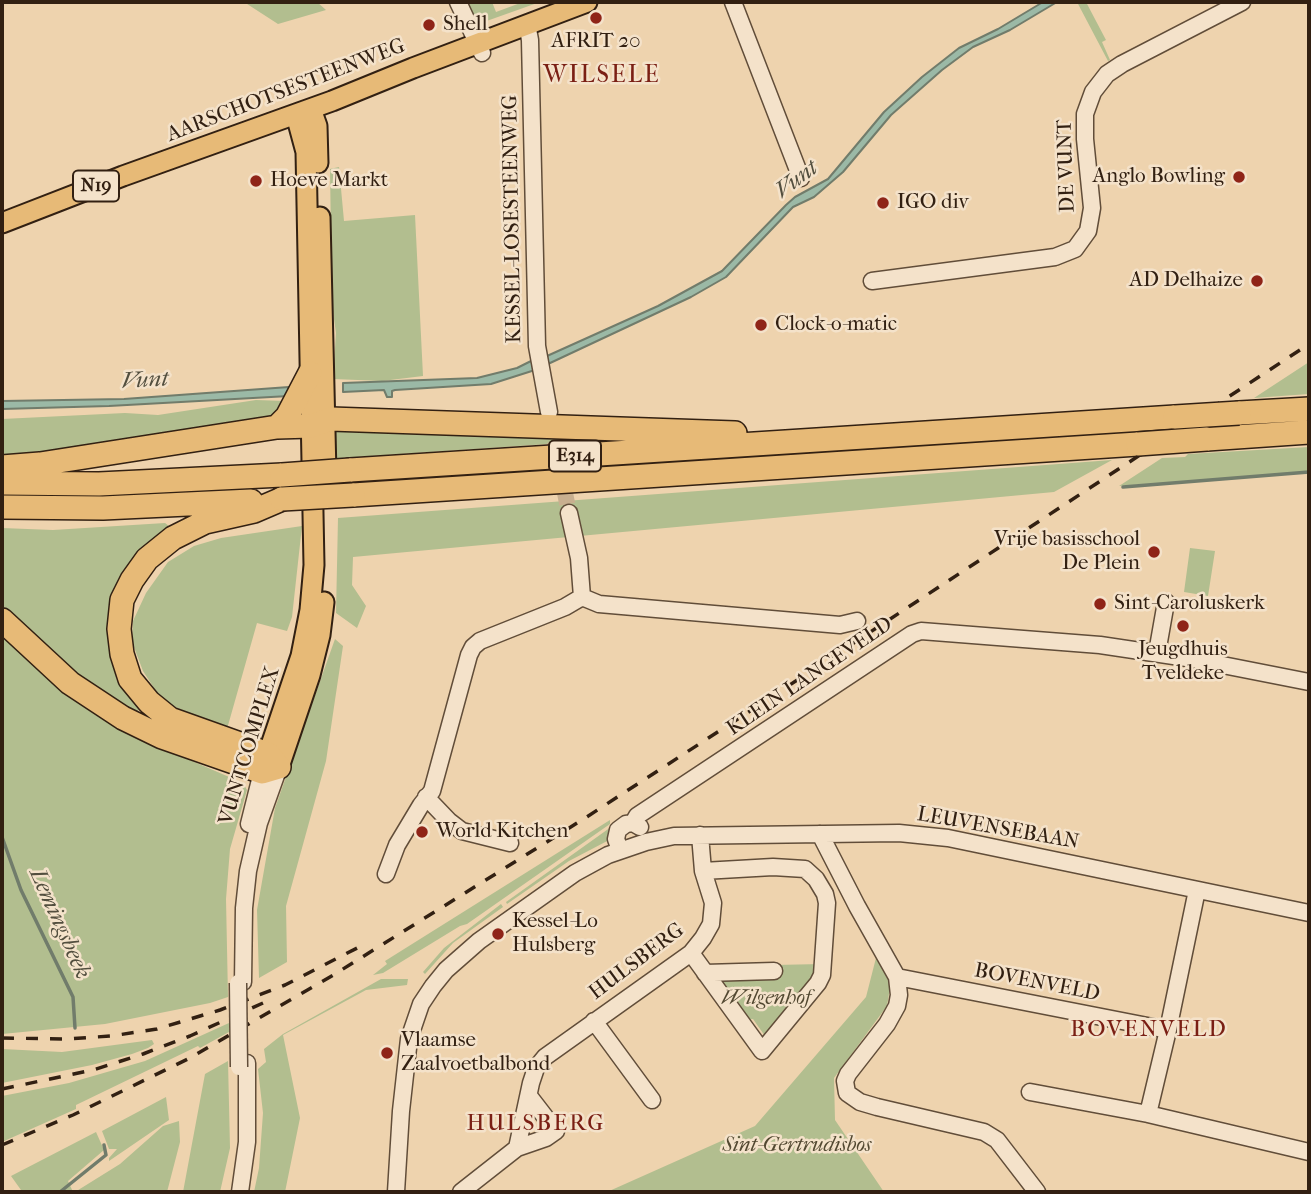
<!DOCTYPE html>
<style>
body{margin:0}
#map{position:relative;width:1311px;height:1194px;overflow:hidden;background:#eed3ae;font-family:"IM FELL French Canon",serif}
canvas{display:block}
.frame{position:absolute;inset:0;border:4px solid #322012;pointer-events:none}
</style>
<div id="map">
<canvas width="1311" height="1194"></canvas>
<div class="frame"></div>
</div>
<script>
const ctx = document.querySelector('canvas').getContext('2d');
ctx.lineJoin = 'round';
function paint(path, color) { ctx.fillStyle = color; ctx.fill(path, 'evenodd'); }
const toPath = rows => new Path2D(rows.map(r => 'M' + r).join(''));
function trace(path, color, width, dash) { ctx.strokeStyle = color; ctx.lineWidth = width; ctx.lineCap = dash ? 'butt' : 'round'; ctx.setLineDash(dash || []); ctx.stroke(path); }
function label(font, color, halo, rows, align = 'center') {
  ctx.font = font + ' "IM FELL French Canon",serif'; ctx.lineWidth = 5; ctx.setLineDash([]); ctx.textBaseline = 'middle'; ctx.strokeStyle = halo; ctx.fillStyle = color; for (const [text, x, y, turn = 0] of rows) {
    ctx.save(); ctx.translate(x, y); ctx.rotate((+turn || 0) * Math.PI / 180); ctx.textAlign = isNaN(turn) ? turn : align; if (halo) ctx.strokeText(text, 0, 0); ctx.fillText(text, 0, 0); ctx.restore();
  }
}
paint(toPath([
 [244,2,317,2,326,10,278,24],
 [466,2,472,4,492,2,496,12,523,2,540,2,481,23,476,20],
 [1077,2,1086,2,1106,40,1102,42,1110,60,1108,61],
 [339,167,344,221,415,215,423,376,382,381,333,379,336,333,332,305,330,169],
 [1309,362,1309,394,1254,398],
 [256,400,286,401,278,416,51,454,2,457,2,419,125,413,158,415],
 [334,430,660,437,624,442,622,439,327,459],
 [1309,447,1309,473,1119,486,1162,458,1185,457,1188,454],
 [1112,460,1054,492,353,557,352,585,366,606,357,628,336,613,338,518],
 [165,523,169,526,142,548,118,579,110,605,107,634,117,681,139,710,135,713,111,702,53,655,2,605,2,528,53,530],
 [302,526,292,617,287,631,257,623,227,729,163,702,143,671,132,642,133,621,146,593,168,562,194,546,221,538],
 [1190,548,1215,551,1208,596,1184,592],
 [2,636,51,680,116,728,243,783,247,790,230,849,226,899,228,997,210,1003,105,1024,2,1034],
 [335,639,343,646,326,761,286,906,287,962,259,978,257,910,275,808],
 [610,820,610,824,467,924,460,926,383,973,373,975,387,964,385,961],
 [611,827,611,839,569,861,507,904,506,902],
 [501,904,503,907,453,943,425,974,423,972,444,948],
 [877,954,892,975,887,1006,834,1078,835,1120,884,1192,607,1192,755,1126,866,997],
 [822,964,822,975,765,1036,753,1019,747,1020,719,981,774,965],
 [381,979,408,979,407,985,366,990,283,1035,300,1118,285,1192,254,1192,259,1168,263,1113,258,1069,266,1062,264,1049,283,1034],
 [229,1023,229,1032,200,1048,198,1046,76,1105,76,1109,2,1142,2,1096,69,1083,145,1061],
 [152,1040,154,1044,148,1048,132,1054,92,1065,2,1083,2,1049,62,1052],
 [228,1061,230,1148,220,1192,183,1192,205,1074],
 [166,1097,169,1120,109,1161,109,1158,117,1149,109,1149,102,1131],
 [179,1121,180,1142,167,1192,75,1192,120,1164,163,1126],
 [96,1132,104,1150,68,1181,73,1192,17,1192,21,1190,11,1176]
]), '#b2be8f');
const water = toPath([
 [1043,2,1057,2,1010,30,973,47,942,70,891,115,843,172,814,197,793,207,726,277,691,297,548,364,547,356,658,306,722,271,786,205,795,197,828,179,884,112,922,77,959,48,998,29,1043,2],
 [533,360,535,370,491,384,395,390,392,391,392,397,387,397,384,390,343,392,343,383,477,378,517,368,533,360],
 [289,387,289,396,109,406,2,409,2,401,124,399,289,387]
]);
paint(water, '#9bb9a6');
trace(water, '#717c6b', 2);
trace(toPath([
 [1123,487,1309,472],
 [2,837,21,890,73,997,75,1028],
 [60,1192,106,1155,104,1145]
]), '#717c6b', 3.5);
trace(toPath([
 [550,418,569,513]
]), '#c8af8f', 16, [16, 8]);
const minor = toPath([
 [458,2,482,53],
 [733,2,801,178],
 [527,24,530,40,537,346,549,412],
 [872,281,1055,257,1075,249,1088,231,1092,208,1085,139,1085,114,1093,92,1107,74,1122,64,1242,2],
 [569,513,579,558,582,597],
 [582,597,599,604,840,625,857,621],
 [1157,653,1166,602],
 [426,797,449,821,462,831,510,843],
 [633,823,637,816,912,634,921,631,1100,645,1187,658,1309,682],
 [249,824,262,772],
 [820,834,857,906,897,977,899,995,897,1006,887,1024,848,1074,845,1081,847,1093,860,1102,877,1107,984,1132,997,1140,1037,1192],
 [620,850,616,839,618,830,626,824,633,823,640,827],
 [386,874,397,845,421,805,432,791,469,655,473,647,480,641,565,607,582,597],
 [691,953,762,1051,818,983,822,975,827,903,825,894,816,879,805,869,773,867,703,871],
 [705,973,774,971],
 [897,977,1168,1030],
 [243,982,244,908,248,871,259,823,279,767],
 [594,1021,652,1100],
 [1030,1092,1148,1114,1309,1152],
 [1148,1114,1168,1030,1197,890],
 [517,1148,546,1138,556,1131,529,1096],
 [240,1192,247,1142,247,1063],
 [396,1192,401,1111,409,1039,421,1004,433,986,446,970,479,941,575,873,608,855,646,842,674,836,899,833,948,838,1309,913],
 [461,1192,517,1148,531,1083,536,1068,545,1057,691,953,703,938,711,924,713,903,703,871,700,835]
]);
const major = toPath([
 [311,109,317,126,318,163],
 [320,217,326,474],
 [2,223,123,176,332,101,413,68,587,2],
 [264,766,301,656,310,610,314,565,306,152,296,115],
 [279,767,310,675,320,635,324,602]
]);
const highway = toPath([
 [1239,413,1309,409],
 [277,427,287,417,310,373],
 [1207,439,1309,432],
 [2,467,40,464,277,427,311,426,331,419,735,433],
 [350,470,1175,417],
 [2,483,99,484,282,475],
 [353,495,1138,444],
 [2,507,103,508,251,501],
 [2,620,70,683,123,718,162,737,262,772,279,767,268,754,170,719,149,702,130,679,122,654,119,629,122,600,132,580,147,559,173,538,205,522,254,511,282,499]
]);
trace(minor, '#614d39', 19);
trace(major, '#322012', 23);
trace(highway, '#322012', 26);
trace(minor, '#f4e2ca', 16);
trace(major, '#e7ba77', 19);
trace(highway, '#e7ba77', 23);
trace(toPath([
 [2,1038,66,1039,111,1036,157,1029,220,1010,285,985,365,944],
 [2,1089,93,1070,143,1054,190,1036,263,1003],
 [2,1145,73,1115,188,1059,335,974,582,820,747,713,1309,344]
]), '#322012', 3.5, [12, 12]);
const minorBridge = toPath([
 [238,983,239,1067]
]);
const highwayBridge = toPath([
 [1175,417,1239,413],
 [1138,444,1207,439],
 [282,475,350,470],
 [282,499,353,495]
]);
trace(minorBridge, '#614d39', 19, []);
trace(highwayBridge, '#322012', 26, []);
trace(minorBridge, '#f4e2ca', 16);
trace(highwayBridge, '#e7ba77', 23);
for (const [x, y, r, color] of [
 [596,18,7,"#8f2418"],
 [429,25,7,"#8f2418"],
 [1239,177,7,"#8f2418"],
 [256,181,7,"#8f2418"],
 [883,203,7,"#8f2418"],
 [1257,281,7,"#8f2418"],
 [761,325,7,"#8f2418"],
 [1154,552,7,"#8f2418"],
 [1100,604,7,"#8f2418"],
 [1183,626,7,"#8f2418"],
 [422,832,7,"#8f2418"],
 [498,934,7,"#8f2418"],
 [387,1053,7,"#8f2418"]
]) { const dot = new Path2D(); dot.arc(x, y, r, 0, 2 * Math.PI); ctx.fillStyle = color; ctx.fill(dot); trace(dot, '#f4e2ca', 2.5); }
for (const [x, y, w] of [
 [96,186,46],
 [575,456,52]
]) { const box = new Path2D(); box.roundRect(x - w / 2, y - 15.5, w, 31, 5); ctx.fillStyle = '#f4e2ca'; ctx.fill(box); trace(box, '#322012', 2); }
label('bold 19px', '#322012', null, [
 ["N19",96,186],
 ["E314",575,456]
]);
label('21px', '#322012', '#f4e2ca', [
 ["Shell",443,25],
 ["AFRIT 20",596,42,"center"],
 ["Anglo Bowling",1225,177,"right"],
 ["Hoeve Markt",270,181],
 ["IGO div",897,203],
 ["AD Delhaize",1243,281,"right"],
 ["Clock-o-matic",775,325],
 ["Vrije basisschool",1140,540,"right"],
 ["De Plein",1140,564,"right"],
 ["Sint-Caroluskerk",1114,604],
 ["Jeugdhuis",1183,650,"center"],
 ["Tveldeke",1183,674,"center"],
 ["World Kitchen",436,832],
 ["Kessel-Lo",512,922],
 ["Hulsberg",512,946],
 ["Vlaamse",401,1041],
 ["Zaalvoetbalbond",401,1065]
], 'left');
label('21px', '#322012', '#f4e2ca', [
 ["AARSCHOTSESTEENWEG",286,91,-21],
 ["DE VUNT",1067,166,-92],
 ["KESSEL-LOSESTEENWEG",513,219,-91],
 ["KLEIN LANGEVELD",810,677,-34],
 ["VUNTCOMPLEX",250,746,-73],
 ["LEUVENSEBAAN",998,829,10],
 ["HULSBERG",637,962,-37],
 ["BOVENVELD",1037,983,11]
]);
label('italic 21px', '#524831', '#f4e2ca', [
 ["Wilgenhof",766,999],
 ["Sint-Gertrudisbos",797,1146]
]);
label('italic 23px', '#524e3e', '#f4e2ca', [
 ["Vunt",797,180,-37],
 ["Vunt",145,381,-3],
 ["Lemingsbeek",59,924,66]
]);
ctx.letterSpacing = '2px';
label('23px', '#7a1f14', '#f4e2ca', [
 ["BOVENVELD",1149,1030],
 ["HULSBERG",536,1124]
]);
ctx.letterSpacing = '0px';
ctx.letterSpacing = '2px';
label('24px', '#7a1f14', '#f4e2ca', [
 ["WILSELE",602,76]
]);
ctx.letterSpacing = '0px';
</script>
